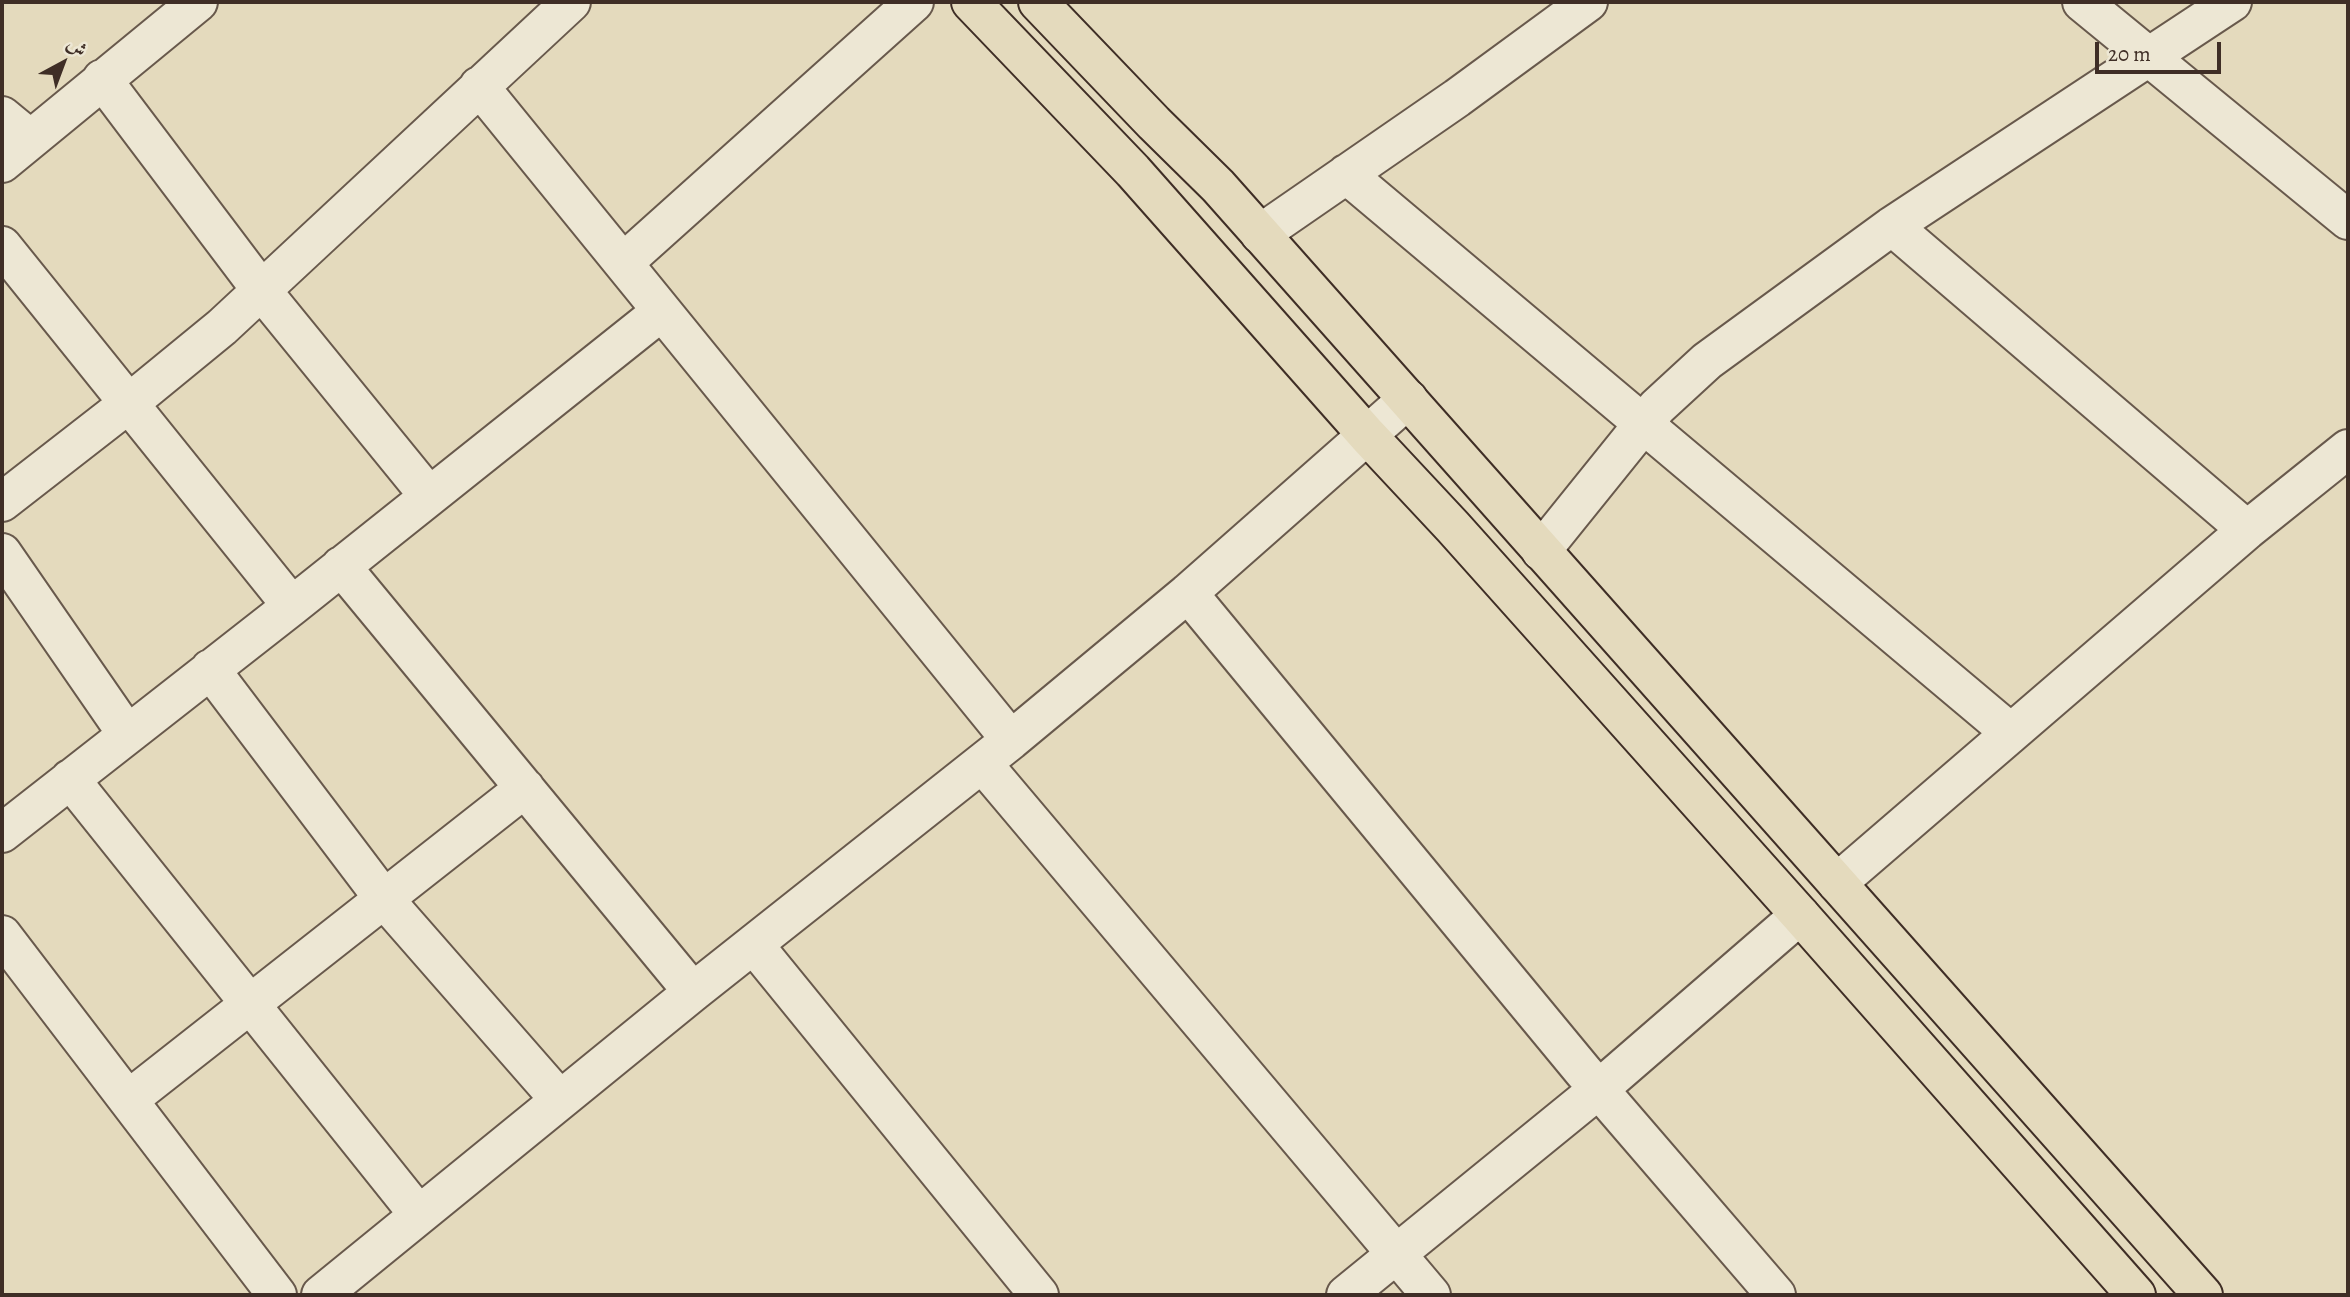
<!DOCTYPE html>
<meta charset="utf-8">
<style>
body{margin:0}
#map{position:relative;width:2350px;height:1297px;overflow:hidden;background:#e4dabd;font-family:Alegreya,Amiri,serif}
canvas{display:block}
.frame{position:absolute;inset:0;border:4px solid #3f2e26;pointer-events:none}
.north{position:absolute;left:28px;top:28px;width:70px;height:70px;-webkit-text-stroke:5px #ede7d4;paint-order:stroke;rotate:41deg;font-size:19px;font-weight:700;line-height:28px;text-align:center;color:#3f2e26}
.north::after{content:'';display:block;margin:auto;width:24px;height:32px;background:#3f2e26;clip-path:polygon(50% 0,100% 100%,50% 72%,0 100%)}
.scale{position:absolute;left:2095px;top:42px;width:126px;height:32px;box-sizing:border-box;border:4px solid #3f2e26;border-top:0;padding-left:9px;font-size:21px;line-height:24px;white-space:nowrap;color:#3f2e26;-webkit-text-stroke:5px #ede7d4;paint-order:stroke}
</style>
<div id="map">
<canvas width="2350" height="1297"></canvas>
<div class="frame"></div>
<div class="north">ش</div>
<div class="scale">20 m</div>
</div>
<script>
const ctx = document.querySelector('canvas').getContext('2d');
ctx.lineJoin = 'round';
const toPath = rows => new Path2D(rows.map(r => 'M' + r).join(''));
function trace(path, color, width, dash) { ctx.strokeStyle = color; ctx.lineWidth = width; ctx.lineCap = dash ? 'butt' : 'round'; ctx.setLineDash(dash || []); ctx.stroke(path); }
const minor = toPath([
 [2082,2,2348,220],
 [102,79,262,291,429,496],
 [479,86,1011,740],
 [2,116,30,139],
 [2,163,198,2],
 [1346,174,2011,733],
 [1892,226,2247,530],
 [1260,234,1457,98,1588,2],
 [2,246,292,606],
 [623,263,914,2],
 [2,502,128,404,222,327,571,2],
 [1541,551,1657,407,1707,361,1892,226,2232,2],
 [2,553,127,734],
 [341,566,693,992],
 [1188,593,1583,1071,1776,1295],
 [210,669,384,899,560,1100],
 [982,763,1431,1295],
 [70,779,419,1215],
 [2,833,292,606,662,311],
 [1837,883,2247,530,2348,449],
 [2,935,277,1295],
 [754,945,1039,1295],
 [128,1100,525,788],
 [321,1295,693,992,1011,740,1188,593,1408,399],
 [1346,1295,1599,1089,1800,915]
]);
const major = toPath([
 [971,2,1133,171,1367,435,1453,527,1800,915,2136,1295],
 [1038,2,1154,123,1218,186,2203,1295]
]);
trace(minor, '#68594c', 42);
trace(major, '#3f2e26', 42);
trace(minor, '#ede7d4', 38);
trace(major, '#e4dabd', 38);
</script>
